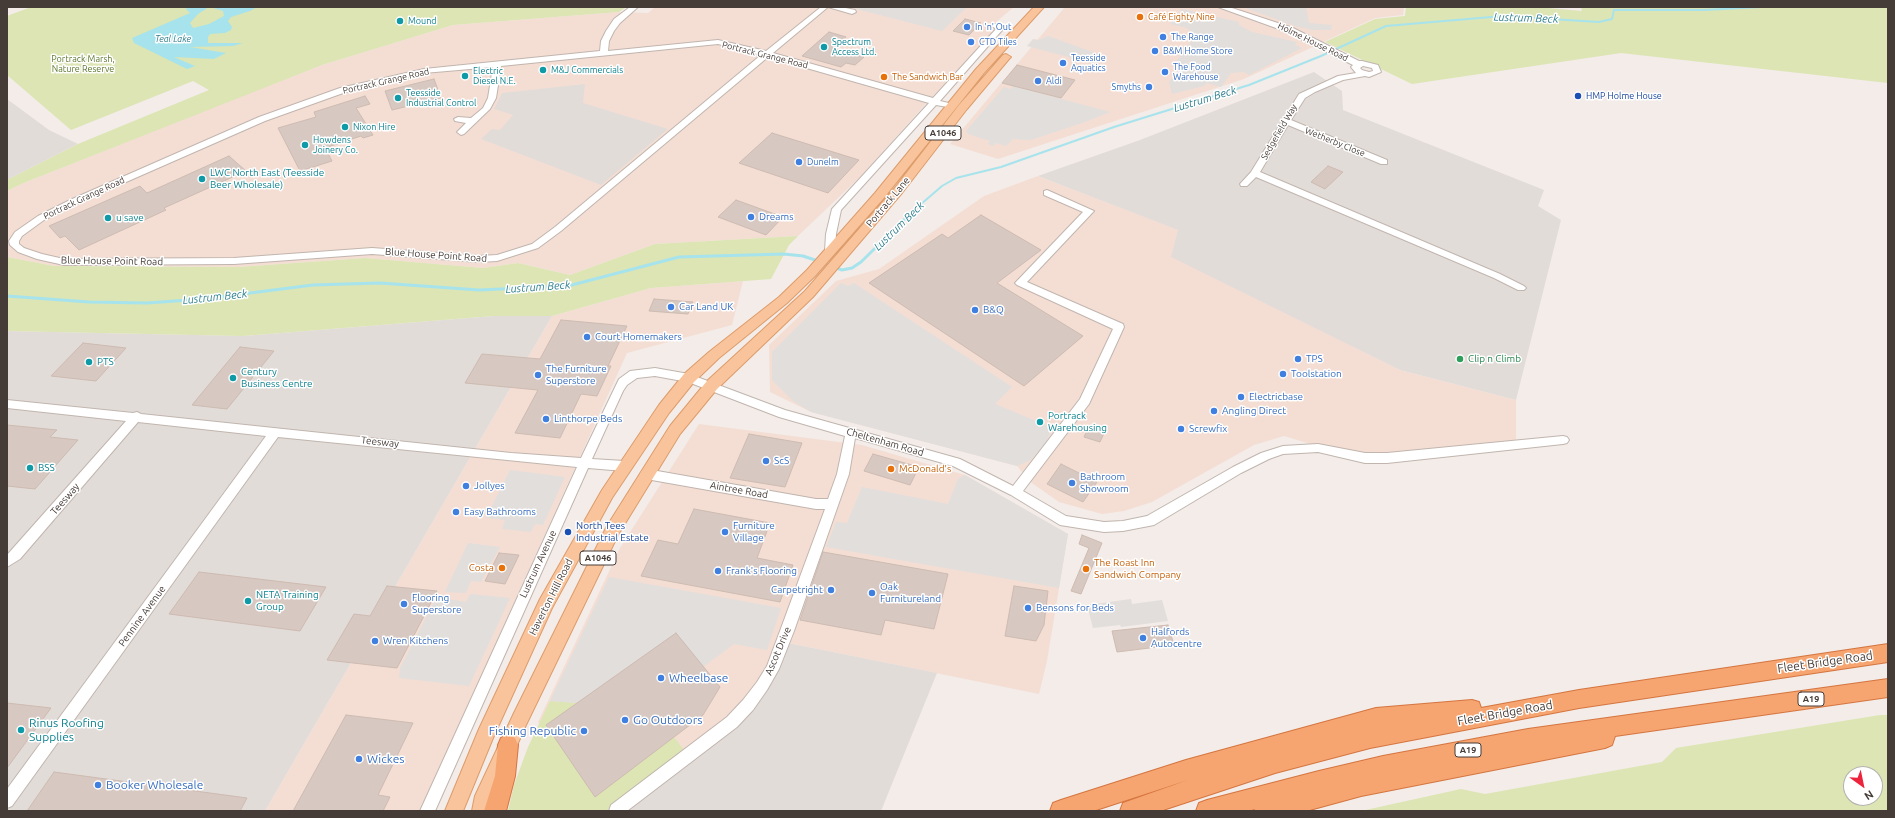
<!DOCTYPE html>
<meta charset="utf-8">
<style>
body{margin:0}
#map{position:relative;width:1895px;height:818px;overflow:hidden;background:#f3ece8;font-family:Ubuntu,sans-serif}
canvas{display:block}
.frame{position:absolute;inset:0;border:8px solid #463c37;pointer-events:none}
.north{position:absolute;left:1843px;top:766px;width:40px;height:40px;box-sizing:border-box;background:#fff;border:1px solid #b5b1af;border-radius:50%;rotate:147deg;font-size:11px;font-weight:700;line-height:16px;text-align:center;color:#463c37}
.north::after{content:'';display:block;margin:auto;width:14px;height:18px;background:#ee243c;clip-path:polygon(50% 0,100% 100%,50% 72%,0 100%)}
</style>
<div id="map">
<canvas width="1895" height="818"></canvas>
<div class="frame"></div>
<div class="north">N</div>
</div>
<script>
const ctx = document.querySelector('canvas').getContext('2d');
ctx.lineJoin = 'round';
function paint(path, color) { ctx.fillStyle = color; ctx.fill(path, 'evenodd'); }
const toPath = rows => new Path2D(rows.map(r => 'M' + r).join(''));
function trace(path, color, width, dash) { ctx.strokeStyle = color; ctx.lineWidth = width; ctx.lineCap = dash ? 'butt' : 'round'; ctx.setLineDash(dash || []); ctx.stroke(path); }
function label(font, color, halo, rows, align = 'center') {
  ctx.font = font + ' Ubuntu,sans-serif'; ctx.lineWidth = 3; ctx.setLineDash([]); ctx.textBaseline = 'middle'; ctx.strokeStyle = halo; ctx.fillStyle = color; for (const [text, x, y, turn = 0] of rows) {
    ctx.save(); ctx.translate(x, y); ctx.rotate((+turn || 0) * Math.PI / 180); ctx.textAlign = isNaN(turn) ? turn : align; if (halo) ctx.strokeText(text, 0, 0); ctx.fillText(text, 0, 0); ctx.restore();
  }
}
paint(toPath([
 [655,7,1014,7,996,22,999,28,932,97,860,177,798,236,655,244,570,275,518,263,483,268,365,258,239,267,54,266,7,257,7,191,26,182,231,100,322,65,453,25,619,12,648,13],
 [1065,7,1404,7,1403,15,1375,18,1244,79,998,159,950,144],
 [1038,176,1179,230,1172,256,1400,370,1516,400,1516,442,1381,460,1317,446,1284,436,1254,445,1152,502,1124,511,1102,514,1059,502,1029,481,1017,466,811,412,770,392,769,345,836,281,879,269,984,196],
 [743,281,732,325,627,353,420,811,265,811,552,316,651,288],
 [699,424,862,445,965,475,1068,534,1047,661,1039,694,788,643,734,711,606,811,595,811,538,722,620,548]
]), '#f4ded4');
paint(toPath([
 [1314,72,1342,91,1343,110,1544,190,1538,206,1561,220,1516,400,1400,370,1171,257,1178,230,1038,176,1140,140],
 [585,84,583,103,668,129,601,185,481,139,492,129,500,130,513,115,494,109,502,93],
 [7,99,49,130,78,144,7,180],
 [493,316,552,316,265,811,7,811,7,331,243,336],
 [788,643,937,673,881,811,606,811,734,711]
]), '#e2dcd9');
paint(toPath([
 [31,7,626,7,619,12,453,25,322,65,26,182,7,191,7,180,78,144,209,90,193,81,71,130,7,75,7,16],
 [1406,7,1536,7,1582,11,1581,7,1888,7,1888,83,1621,53,1412,84,1325,42,1375,19,1405,16],
 [798,236,789,245,771,279,651,288,552,316,493,316,243,336,7,331,7,257,54,266,239,267,365,258,483,268,518,263,570,275,655,244],
 [550,701,577,703,546,725,595,797,674,737,684,750,606,811,508,811,514,785,528,747],
 [1880,715,1888,715,1888,811,1361,811,1461,789,1485,794,1662,762,1676,748],
 [1851,774,1875,774,1875,798,1851,798]
]), '#dce5b3');
paint(toPath([
 [849,7,967,7,942,31],
 [1243,7,1306,7,1309,23,1332,25,1331,30,1312,30,1295,26],
 [1182,9,1239,22,1239,25,1252,32,1297,42,1295,45,1302,48,1249,75,1244,72,1231,73,1221,87,1207,83,1204,86,1172,94,1169,82,1180,68,1173,66,1195,36,1187,28,1170,24],
 [1048,36,1098,54,1099,54,1091,63,1027,46,1033,39,1039,40],
 [1013,86,1110,112,1085,122,1031,140,1013,139,1006,146,996,143,993,146,988,144,990,141,968,134,966,131,1004,87,1010,89],
 [841,283,848,286,854,283,1012,387,995,404,1053,428,1046,442,1031,460,1017,466,811,412,793,401,772,380,772,352],
 [510,470,565,477,543,525,535,524,531,532,502,529,505,520,486,518],
 [965,475,1068,534,1059,588,826,547,836,522,847,523,862,487,948,504,958,479],
 [468,543,500,547,481,582,471,581,466,593,445,592],
 [609,577,781,608,767,650,734,644,703,667,676,633,577,703,550,701],
 [470,594,510,598,469,686,399,678,400,668,435,600,448,602,449,599,466,602],
 [1131,599,1132,604,1162,600,1168,621,1121,627,1120,625,1093,628,1087,605]
]), '#e1dedc');
paint(toPath([
 [187,7,209,7,198,14,190,23,193,28,209,24,224,16,223,11,210,7,257,7,250,11,231,17,228,21,232,27,231,30,225,33,210,34,208,37,208,43,243,43,233,46,190,47,226,53,214,59,174,57,195,66,187,69,134,43,132,38,190,13,186,9]
]), '#a7e3ec');
trace(toPath([
 [913,211,942,186,956,178,1001,167,1114,127,1249,85,1321,56,1386,26,1503,16,1599,22,1612,19,1614,10,1704,10,1762,7]
]), '#a7e3ec', 2);
trace(toPath([
 [823,263,842,270,852,268,861,262,914,210],
 [7,296,89,302,147,303,203,299,313,285,380,283,479,290,568,286,679,257,784,254,803,256,818,261]
]), '#a7e3ec', 3);
const building = toPath([
 [965,19,981,23,969,35,953,31,965,19],
 [829,32,846,37,834,49,864,57,855,65,846,63,841,67,802,56,829,32],
 [1017,65,1075,80,1061,98,1002,83,1017,65],
 [434,79,441,98,392,110,385,91,434,79],
 [365,96,370,104,356,108,373,135,363,138,361,136,325,148,332,161,300,171,278,128,316,117,314,112,365,96],
 [772,133,859,160,828,193,739,163,772,133],
 [229,156,246,171,164,208,166,210,79,250,65,236,60,238,49,226,140,186,147,193,229,156],
 [1328,166,1343,172,1325,189,1311,182,1328,166],
 [736,200,783,217,766,235,718,217,736,200],
 [981,215,1041,250,997,283,1083,336,1024,386,869,283,942,234,948,238,981,215],
 [654,299,693,302,688,314,649,311,654,299],
 [561,320,627,326,608,366,611,366,597,396,581,394,560,438,515,433,538,390,465,383,482,354,540,359,561,320],
 [83,343,126,348,96,381,51,376,83,343],
 [240,347,274,351,227,409,192,405,240,347],
 [7,425,57,430,50,437,78,440,35,489,7,486,7,425],
 [1089,426,1105,431,1100,442,1084,437,1089,426],
 [749,434,802,443,785,487,730,478,749,434],
 [873,454,919,467,910,485,864,471,873,454],
 [1061,464,1097,482,1083,502,1047,484,1061,464],
 [694,509,770,523,757,558,793,565,780,602,641,576,658,540,678,544,694,509],
 [1082,535,1102,543,1081,594,1071,591,1089,548,1079,544,1082,535],
 [823,552,948,574,934,629,885,620,881,635,800,620,823,552],
 [499,553,519,555,505,584,485,581,499,553],
 [199,572,326,587,300,631,169,614,199,572],
 [387,586,437,591,397,668,327,660,354,614,370,616,387,586],
 [1014,586,1048,591,1044,625,1036,641,1005,636,1014,586],
 [1168,625,1174,645,1117,652,1112,631,1168,625],
 [676,633,720,687,703,715,595,797,546,725,676,633],
 [7,703,51,708,7,768,7,703],
 [346,715,413,723,378,795,390,797,383,811,293,811,346,715],
 [54,772,247,798,240,811,27,811,54,772]
]);
paint(building, '#d7c8c1');
trace(building, '#cebbb1', 1);
const minor = toPath([
 [630,7,638,7,620,23,614,31,609,41,608,51,718,40,766,51,821,7,841,7,855,10,856,12,852,14,828,7,773,53,933,98,996,29,992,26,993,24,999,24,1004,28,940,101,953,104,953,108,936,105,841,210,836,234,835,251,830,254,825,251,826,234,832,209,929,103,768,57,561,231,538,248,497,261,479,262,372,254,234,264,64,265,37,259,18,252,10,245,9,241,15,232,38,216,70,200,259,117,340,88,424,69,600,51,601,41,606,31,614,19,630,7],
 [718,44,761,55,555,227,532,244,497,255,479,256,372,248,234,258,64,259,42,254,24,248,19,244,19,241,22,236,44,220,76,204,265,121,346,92,424,73,493,67,488,98,483,108,471,118,458,117,454,119,455,121,466,123,457,132,461,135,464,134,490,109,496,98,501,66,718,44],
 [1218,7,1229,7,1293,28,1359,61,1362,61,1378,65,1381,72,1369,77,1365,76,1343,80,1315,92,1305,98,1291,120,1387,160,1387,164,1381,164,1288,125,1260,172,1500,274,1524,286,1526,288,1524,290,1518,290,1494,278,1256,177,1247,186,1241,186,1240,184,1251,172,1299,94,1338,76,1356,73,1351,67,1353,65,1287,32,1218,7],
 [1363,66,1372,68,1373,71,1369,72,1362,70,1360,68,1363,66],
 [1047,190,1094,211,1027,282,1123,324,1124,327,1089,404,1023,491,1066,516,1104,522,1123,521,1147,516,1233,467,1261,453,1283,446,1318,444,1365,453,1387,453,1563,436,1567,437,1569,440,1567,443,1563,444,1387,463,1365,463,1318,452,1283,454,1269,459,1241,473,1154,525,1123,531,1104,532,1060,525,1011,495,953,466,855,438,849,474,794,631,779,669,767,690,753,710,737,727,627,811,609,811,611,805,727,717,743,700,757,682,767,666,780,631,825,509,816,509,646,479,642,477,640,474,642,471,646,469,816,499,828,499,837,474,845,436,779,417,688,382,655,376,637,378,627,385,623,391,592,459,624,461,628,463,630,466,628,469,624,471,588,468,435,811,420,811,577,467,278,437,12,806,7,808,7,789,266,436,138,422,20,559,7,567,7,555,126,421,7,408,7,400,133,413,137,412,141,414,511,453,581,458,619,379,630,371,655,368,689,374,785,410,960,459,1013,486,1080,399,1113,329,1017,285,1015,283,1083,212,1044,195,1044,191,1047,190]
]);
const major = toPath([
 [1034,7,1044,7,984,73,883,199,815,276,787,303,719,358,694,382,669,413,612,498,552,608,493,738,463,811,445,811,479,729,540,599,602,490,659,405,684,374,709,352,779,297,807,270,875,193,976,69,1034,7],
 [1006,54,1011,57,1009,59,967,109,902,193,813,297,717,389,680,434,618,535,526,725,491,804,490,811,472,811,475,796,514,713,607,526,670,426,707,381,805,291,894,189,959,105,1003,55,1006,54]
]);
const highway = toPath([
 [1888,644,1888,662,1579,708,1370,748,1275,773,1160,811,1120,811,1123,803,1188,780,1093,811,1050,811,1053,803,1061,800,1186,760,1376,708,1472,700,1479,702,1481,708,1579,690,1888,644],
 [1888,679,1888,697,1615,736,1612,745,1605,748,1361,796,1306,811,1254,811,1255,809,1247,811,1196,811,1199,803,1207,800,1319,771,1383,756,1528,729,1888,679],
 [508,735,515,738,518,745,515,776,506,811,484,811,495,776,498,745,501,738,508,735]
]);
trace(minor, '#c1b5ae', 2);
trace(major, '#dd9c6b', 2);
trace(highway, '#d57540', 2);
paint(minor, '#fff');
paint(major, '#f9c49b');
paint(highway, '#f6a570');
for (const [x, y, r, color] of [
 [1140,17,4,"#e8710a"],
 [400,21,4,"#0f9aa8"],
 [967,27,4,"#3f7fe0"],
 [1163,37,4,"#3f7fe0"],
 [971,42,4,"#3f7fe0"],
 [824,47,4,"#0f9aa8"],
 [1155,51,4,"#3f7fe0"],
 [1063,63,4,"#3f7fe0"],
 [543,70,4,"#0f9aa8"],
 [1165,72,4,"#3f7fe0"],
 [465,76,4,"#0f9aa8"],
 [884,77,4,"#e8710a"],
 [1038,81,4,"#3f7fe0"],
 [1149,87,4,"#3f7fe0"],
 [1578,96,4,"#1a4fb4"],
 [398,98,4,"#0f9aa8"],
 [345,127,4,"#0f9aa8"],
 [305,145,4,"#0f9aa8"],
 [799,162,4,"#3f7fe0"],
 [202,179,4,"#0f9aa8"],
 [751,217,4,"#3f7fe0"],
 [108,218,4,"#0f9aa8"],
 [671,307,4,"#3f7fe0"],
 [975,310,4,"#3f7fe0"],
 [587,337,4,"#3f7fe0"],
 [1298,359,4,"#3f7fe0"],
 [1460,359,4,"#2e9e5b"],
 [89,362,4,"#0f9aa8"],
 [1283,374,4,"#3f7fe0"],
 [538,375,4,"#3f7fe0"],
 [233,378,4,"#0f9aa8"],
 [1241,397,4,"#3f7fe0"],
 [1214,411,4,"#3f7fe0"],
 [546,419,4,"#3f7fe0"],
 [1040,422,4,"#0f9aa8"],
 [1181,429,4,"#3f7fe0"],
 [766,461,4,"#3f7fe0"],
 [30,468,4,"#0f9aa8"],
 [891,469,4,"#e8710a"],
 [1072,483,4,"#3f7fe0"],
 [466,486,4,"#3f7fe0"],
 [456,512,4,"#3f7fe0"],
 [568,532,4,"#1a4fb4"],
 [725,532,4,"#3f7fe0"],
 [502,568,4,"#e8710a"],
 [1086,569,4,"#e8710a"],
 [718,571,4,"#3f7fe0"],
 [831,590,4,"#3f7fe0"],
 [872,593,4,"#3f7fe0"],
 [248,601,4,"#0f9aa8"],
 [404,604,4,"#3f7fe0"],
 [1028,608,4,"#3f7fe0"],
 [1143,638,4,"#3f7fe0"],
 [375,641,4,"#3f7fe0"],
 [661,678,4,"#3f7fe0"],
 [625,720,4,"#3f7fe0"],
 [21,730,4,"#0f9aa8"],
 [584,731,4,"#3f7fe0"],
 [359,759,4,"#3f7fe0"],
 [98,785,4,"#3f7fe0"]
]) { const dot = new Path2D(); dot.arc(x, y, r, 0, 2 * Math.PI); ctx.fillStyle = color; ctx.fill(dot); trace(dot, '#fff', 1.5); }
label('9px', '#c56008', '#fff', [
 ["Café Eighty Nine",1148,17],
 ["The Sandwich Bar",892,77]
], 'left');
label('9px', '#0d838f', '#fff', [
 ["Mound",408,21],
 ["Spectrum",832,42],
 ["Access Ltd.",832,52],
 ["M&J Commercials",551,70],
 ["Electric",473,71],
 ["Diesel N.E.",473,81],
 ["Teesside",406,93],
 ["Industrial Control",406,103],
 ["Nixon Hire",353,127],
 ["Howdens",313,140],
 ["Joinery Co.",313,150]
], 'left');
label('9px', '#366cbe', '#fff', [
 ["In 'n' Out",975,27],
 ["The Range",1171,37],
 ["CTD Tiles",979,42],
 ["B&M Home Store",1163,51],
 ["Teesside",1071,58],
 ["Aquatics",1071,68],
 ["The Food",1173,67],
 ["Warehouse",1173,77],
 ["Aldi",1046,81],
 ["Smyths",1141,87,"right"],
 ["Dunelm",807,162]
], 'left');
label('italic 9px', '#2f7f8d', '#fff', [
 ["Teal Lake",173,39]
]);
label('9px', '#463c37', '#fff', [
 ["Holme House Road",1313,42,26],
 ["Portrack Grange Road",765,55,14],
 ["Portrack Grange Road",386,81,-13],
 ["Sedgefield Way",1279,132,-60],
 ["Wetherby Close",1335,142,22],
 ["Portrack Grange Road",84,198,-25]
]);
label('9px', '#5c752d', '#fff', [
 ["Portrack Marsh,",83,59],
 ["Nature Reserve",83,69]
]);
label('9px', '#164399', '#fff', [
 ["HMP Holme House",1586,96]
], 'left');
for (const [x, y, w] of [
 [943,133,36],
 [598,558,36],
 [1811,699,26],
 [1468,750,26]
]) { const box = new Path2D(); box.roundRect(x - w / 2, y - 7, w, 14, 3); ctx.fillStyle = '#fff'; ctx.fill(box); trace(box, '#463c37', 1); }
label('bold 9px', '#463c37', null, [
 ["A1046",943,133],
 ["A1046",598,558],
 ["A19",1811,699],
 ["A19",1468,750]
]);
label('10px', '#0d838f', '#fff', [
 ["LWC North East (Teesside",210,173],
 ["Beer Wholesale)",210,185],
 ["u save",116,218],
 ["PTS",97,362],
 ["Century",241,372],
 ["Business Centre",241,384],
 ["Portrack",1048,416],
 ["Warehousing",1048,428],
 ["BSS",38,468],
 ["NETA Training",256,595],
 ["Group",256,607]
], 'left');
label('10px', '#463c37', '#fff', [
 ["Portrack Lane",888,202,-50],
 ["Blue House Point Road",436,255,4],
 ["Blue House Point Road",112,261,1],
 ["Teesway",380,442,6],
 ["Cheltenham Road",885,442,16],
 ["Aintree Road",739,490,10],
 ["Teesway",65,499,-49],
 ["Lustrum Avenue",538,564,-65],
 ["Haverton Hill Road",551,597,-63],
 ["Pennine Avenue",142,616,-54],
 ["Ascot Drive",778,651,-67]
]);
label('10px', '#366cbe', '#fff', [
 ["Dreams",759,217],
 ["Car Land UK",679,307],
 ["B&Q",983,310],
 ["Court Homemakers",595,337],
 ["TPS",1306,359],
 ["The Furniture",546,369],
 ["Superstore",546,381],
 ["Toolstation",1291,374],
 ["Electricbase",1249,397],
 ["Angling Direct",1222,411],
 ["Linthorpe Beds",554,419],
 ["Screwfix",1189,429],
 ["ScS",774,461],
 ["Bathroom",1080,477],
 ["Showroom",1080,489],
 ["Jollyes",474,486],
 ["Easy Bathrooms",464,512],
 ["Furniture",733,526],
 ["Village",733,538],
 ["Frank's Flooring",726,571],
 ["Oak",880,587],
 ["Furnitureland",880,599],
 ["Carpetright",823,590,"right"],
 ["Flooring",412,598],
 ["Superstore",412,610],
 ["Bensons for Beds",1036,608],
 ["Halfords",1151,632],
 ["Autocentre",1151,644],
 ["Wren Kitchens",383,641]
], 'left');
label('10px', '#27864d', '#fff', [
 ["Clip n Climb",1468,359]
], 'left');
label('10px', '#c56008', '#fff', [
 ["McDonald's",899,469],
 ["The Roast Inn",1094,563],
 ["Sandwich Company",1094,575],
 ["Costa",494,568,"right"]
], 'left');
label('10px', '#164399', '#fff', [
 ["North Tees",576,526],
 ["Industrial Estate",576,538]
], 'left');
label('italic 11px', '#2f7f8d', '#fff', [
 ["Lustrum Beck",1526,18,2],
 ["Lustrum Beck",1205,99,-17],
 ["Lustrum Beck",899,226,-44],
 ["Lustrum Beck",538,287,-4],
 ["Lustrum Beck",215,297,-6]
]);
label('12px', '#463c37', '#fff', [
 ["Fleet Bridge Road",1825,662,-8],
 ["Fleet Bridge Road",1505,713,-10]
]);
label('12px', '#366cbe', '#fff', [
 ["Wheelbase",669,678],
 ["Go Outdoors",633,720],
 ["Fishing Republic",576,731,"right"],
 ["Wickes",367,759],
 ["Booker Wholesale",106,785]
], 'left');
label('12px', '#0d838f', '#fff', [
 ["Rinus Roofing",29,723],
 ["Supplies",29,737]
], 'left');
</script>
